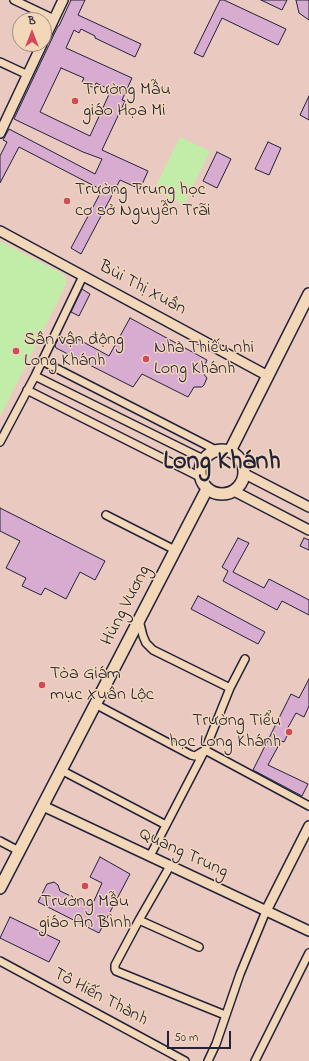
<!DOCTYPE html>
<meta charset="utf-8">
<style>
body{margin:0}
#map{position:relative;width:309px;height:1061px;overflow:hidden;background:#eacac0;font-family:"Indie Flower",sans-serif}
canvas{display:block}
.north{position:absolute;left:12px;top:12px;width:40px;height:40px;box-sizing:border-box;background:#f2d7b9;border:1px solid #9f8f87;border-radius:50%;rotate:0deg;font-size:11px;font-weight:700;line-height:16px;text-align:center;color:#22223b}
.north::after{content:'';display:block;margin:auto;width:14px;height:18px;background:#d1495b;clip-path:polygon(50% 0,100% 100%,50% 72%,0 100%)}
.scale{position:absolute;left:167px;top:1031px;width:64px;height:18px;box-sizing:border-box;border:2px solid #22223b;border-top:0;padding-left:5px;font-size:12px;line-height:14px;white-space:nowrap;color:#22223b;-webkit-text-stroke:3px #f2d7b9;paint-order:stroke}
</style>
<div id="map">
<canvas width="309" height="1061"></canvas>
<div class="north">B</div>
<div class="scale">50 m</div>
</div>
<script>
const ctx = document.querySelector('canvas').getContext('2d');
ctx.lineJoin = 'round';
function paint(path, color) { ctx.fillStyle = color; ctx.fill(path, 'evenodd'); }
const toPath = rows => new Path2D(rows.map(r => 'M' + r).join(''));
function trace(path, color, width, dash) { ctx.strokeStyle = color; ctx.lineWidth = width; ctx.lineCap = dash ? 'butt' : 'round'; ctx.setLineDash(dash || []); ctx.stroke(path); }
function label(font, color, halo, rows, align = 'center') {
  ctx.font = font + ' "Indie Flower",sans-serif'; ctx.lineWidth = 3; ctx.setLineDash([]); ctx.textBaseline = 'middle'; ctx.strokeStyle = halo; ctx.fillStyle = color; for (const [text, x, y, turn = 0] of rows) {
    ctx.save(); ctx.translate(x, y); ctx.rotate((+turn || 0) * Math.PI / 180); ctx.textAlign = isNaN(turn) ? turn : align; if (halo) ctx.strokeText(text, 0, 0); ctx.fillText(text, 0, 0); ctx.restore();
  }
}
paint(toPath([
 [180,137,210,151,184,205,154,190],
 [0,241,63,274,66,279,66,285,0,417]
]), '#c2eda9');
const building = toPath([
 [71,0,85,0,78,15,141,44,135,57,95,38,95,36,81,29,79,33,74,30,66,48,132,78,122,100,125,101,102,150,148,171,140,189,120,180,81,254,71,248,102,190,19,147,0,183,0,156,7,142,3,140,9,129,95,174,102,159,83,152,14,119,58,26,59,26,71,0],
 [61,68,84,78,82,82,94,88,96,83,111,90,90,136,40,112,61,68],
 [220,0,224,0,286,29,278,45,222,18,203,57,194,53,220,0],
 [261,0,287,0,282,10,261,0],
 [296,0,309,0,309,20,299,13,296,0],
 [309,96,309,120,300,115,309,96],
 [268,142,281,148,269,175,255,169,268,142],
 [217,152,231,159,217,188,203,181,217,152],
 [82,289,90,294,79,316,71,312,82,289],
 [130,318,207,360,202,372,207,378,204,385,202,387,194,387,188,397,142,374,133,387,56,348,55,345,60,336,72,344,76,338,109,356,130,318],
 [0,508,105,561,95,580,80,572,66,599,45,588,41,595,22,586,26,578,6,568,20,541,0,531,0,508],
 [238,538,249,543,233,572,264,588,269,579,309,600,309,615,282,601,277,610,223,581,228,571,222,567,238,538],
 [304,538,309,540,309,550,300,546,304,538],
 [198,596,265,632,258,644,191,609,198,596],
 [309,679,309,706,304,717,296,713,286,731,289,732,284,742,281,741,268,765,308,784,302,796,253,770,291,694,299,698,309,679],
 [100,857,130,874,99,933,38,902,47,884,54,882,58,885,60,891,88,904,90,899,94,901,102,883,90,877,100,857],
 [10,917,60,941,49,962,0,938,10,917]
]);
paint(building, '#d8acd0');
trace(building, '#22223b', 1);
const minor = toPath([
 [14,0,54,19],
 [0,62,28,75],
 [42,361,216,450],
 [35,376,203,459],
 [27,390,200,477],
 [0,442,35,376,83,276],
 [106,515,175,550],
 [139,620,143,636,146,643,153,650,230,688],
 [95,704,191,755,195,756,205,750,309,806],
 [61,770,166,825],
 [0,841,19,851],
 [150,856,205,750,230,688,245,659],
 [170,866,139,920,115,965,115,969,116,971,225,1015],
 [139,920,199,947],
 [0,961,185,1061],
 [208,1061,216,1044,240,974,266,911],
 [255,1061,309,953]
]);
const tertiary = toPath([
 [44,40,63,0],
 [0,133,42,44],
 [0,231,268,376],
 [245,474,309,507],
 [234,491,309,530],
 [43,806,309,931],
 [266,911,309,826]
]);
const primary = toPath([
 '200 472a22 22 0 1 1 44 0a22 22 0 1 1-44 0Z',
 [230,451,309,294],
 [0,888,207,489]
]);
trace(minor, '#22223b', 10);
trace(tertiary, '#22223b', 12);
trace(primary, '#22223b', 14);
trace(minor, '#f2d7b9', 7);
trace(tertiary, '#f2d7b9', 9);
trace(primary, '#f2d7b9', 11);
for (const [x, y, r, color] of [
 [75,101,4,"#d1495b"],
 [67,201,4,"#d1495b"],
 [16,351,4,"#d1495b"],
 [146,359,4,"#d1495b"],
 [42,685,4,"#d1495b"],
 [289,732,4,"#d1495b"],
 [85,886,4,"#d1495b"]
]) { const dot = new Path2D(); dot.arc(x, y, r, 0, 2 * Math.PI); ctx.fillStyle = color; ctx.fill(dot); trace(dot, '#f2d7b9', 1.5); }
label('18px', '#22223b', '#f2d7b9', [
 ["Trường Mẫu",83,91],
 ["giáo Họa Mi",83,112],
 ["Trường Trung học",75,191],
 ["cơ sở Nguyễn Trãi",75,212],
 ["Sân vận động",24,341],
 ["Long Khánh",24,362],
 ["Nhà Thiếu nhi",154,349],
 ["Long Khánh",154,370],
 ["Tòa Giám",50,675],
 ["mục Xuân Lộc",50,696],
 ["Trường Tiểu",281,722,"right"],
 ["học Long Khánh",281,743,"right"],
 ["Trường Mẫu",85,903,"center"],
 ["giáo An BÌnh",85,924,"center"]
], 'left');
label('18px', '#22223b', '#f2d7b9', [
 ["Bùi Thị Xuân",142,289,28],
 ["Hùng Vương",127,606,-63],
 ["Quang Trung",183,854,25],
 ["Tô Hiến Thành",100,998,28]
]);
label('bold 26px', '#22223b', '#f2d7b9', [
 ["Long Khánh",222,464]
]);
</script>
